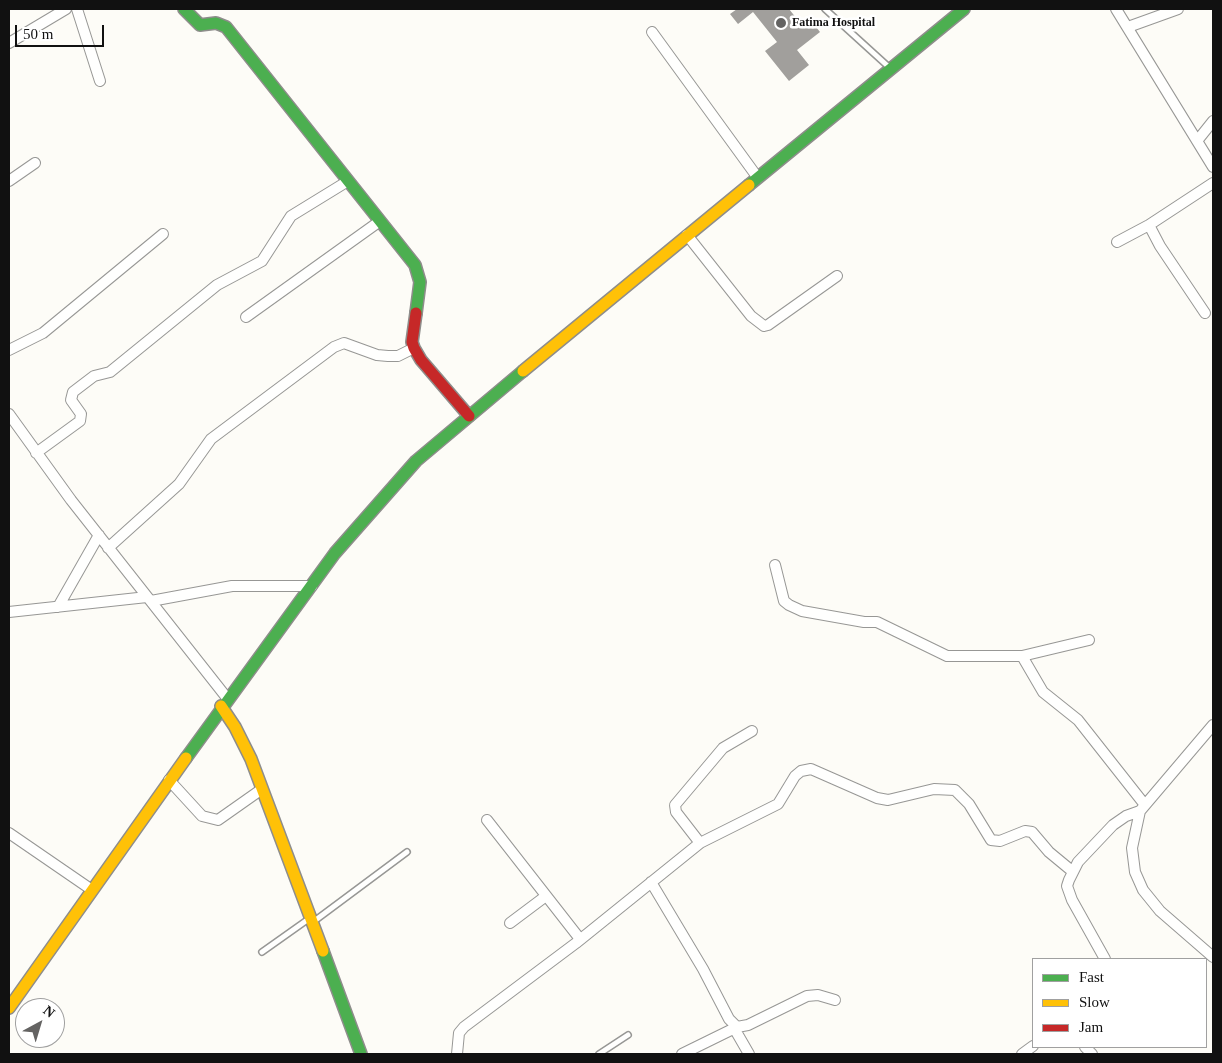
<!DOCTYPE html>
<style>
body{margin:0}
#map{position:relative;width:1222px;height:1063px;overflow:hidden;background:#fdfcf7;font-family:"Times New Roman",serif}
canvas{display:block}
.frame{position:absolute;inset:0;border:10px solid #111;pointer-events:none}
.legend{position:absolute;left:1032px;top:958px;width:175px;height:90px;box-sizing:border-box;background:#fff;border:1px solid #a0a0a0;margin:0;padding:6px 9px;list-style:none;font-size:15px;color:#111}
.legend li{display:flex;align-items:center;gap:10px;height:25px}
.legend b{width:25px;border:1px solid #a0a0a0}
.north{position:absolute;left:15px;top:998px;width:50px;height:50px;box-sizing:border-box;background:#fff;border:1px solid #a0a0a0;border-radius:50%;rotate:39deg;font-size:14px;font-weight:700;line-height:20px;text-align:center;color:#111}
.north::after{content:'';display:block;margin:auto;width:18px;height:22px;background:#646362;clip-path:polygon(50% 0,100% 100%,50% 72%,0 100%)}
.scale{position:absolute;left:15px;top:25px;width:89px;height:22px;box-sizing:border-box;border:2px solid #111;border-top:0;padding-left:6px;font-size:15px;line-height:18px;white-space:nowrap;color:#111;-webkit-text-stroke:4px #fff;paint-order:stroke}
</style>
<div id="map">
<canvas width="1222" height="1063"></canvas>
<div class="frame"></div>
<ul class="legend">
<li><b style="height:6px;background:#4caf50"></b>Fast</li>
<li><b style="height:6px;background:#ffc107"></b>Slow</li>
<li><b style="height:6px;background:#c62828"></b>Jam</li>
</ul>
<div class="north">N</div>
<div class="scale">50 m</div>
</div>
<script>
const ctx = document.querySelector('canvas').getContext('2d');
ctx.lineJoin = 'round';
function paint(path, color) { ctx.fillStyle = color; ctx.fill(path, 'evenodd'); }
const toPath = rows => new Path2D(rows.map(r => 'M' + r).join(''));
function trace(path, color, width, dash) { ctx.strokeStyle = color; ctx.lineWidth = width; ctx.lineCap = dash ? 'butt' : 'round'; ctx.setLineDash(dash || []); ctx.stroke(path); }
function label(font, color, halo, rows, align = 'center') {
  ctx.font = font + ' "Times New Roman",serif'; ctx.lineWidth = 5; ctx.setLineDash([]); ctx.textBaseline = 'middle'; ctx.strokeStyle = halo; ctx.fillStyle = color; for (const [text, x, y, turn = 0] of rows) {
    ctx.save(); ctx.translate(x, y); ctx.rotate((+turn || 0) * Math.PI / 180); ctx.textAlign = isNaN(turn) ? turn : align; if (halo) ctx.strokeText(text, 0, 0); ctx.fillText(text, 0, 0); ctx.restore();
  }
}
paint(toPath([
 [737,9,789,9,801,24,809,18,820,32,797,50,809,65,789,81,765,51,777,42,753,12,738,24,730,14]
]), '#a19f9c');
const lane = toPath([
 [825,9,891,69],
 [313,922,407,852],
 [262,952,310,918],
 [599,1054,628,1035]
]);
const street = toPath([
 [77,9,100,81],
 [1116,9,1213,167],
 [1128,27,1178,9],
 [652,32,758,178],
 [9,43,66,9],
 [1197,141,1213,121],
 [9,181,35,163],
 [1149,225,1160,246,1205,313],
 [687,235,751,316,764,326,768,325,837,276],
 [1117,242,1149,225,1213,183],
 [246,317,380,221],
 [9,350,43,333,163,234],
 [9,414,71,500,227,698],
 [36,453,80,421,81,414,71,400,73,392,94,376,110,372,217,285,262,261,291,216,348,181],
 [108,548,179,484,211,439,334,347,344,343,377,355,388,356,398,356,414,348],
 [775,565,784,601,789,605,802,611,864,622,877,622,947,656,1022,656,1043,692,1078,720,1145,805],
 [151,601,232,586,312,586],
 [58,607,99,535],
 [9,612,147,597],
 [1022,656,1089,640],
 [1213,725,1140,811,1132,848,1135,872,1143,890,1160,911,1213,957],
 [169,780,202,816,218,820,262,789],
 [487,820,580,939],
 [9,833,92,890],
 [700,843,778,804,795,776,801,771,811,769,877,798,888,800,934,789,955,790,969,804,991,840,1000,841,1025,831,1032,832,1049,852,1072,871],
 [651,882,703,969,729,1019,737,1027,748,1025,807,996,818,995,835,1000],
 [510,923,546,896],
 [1105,959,1072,900,1067,886,1069,880,1078,862,1113,825,1126,816,1140,811],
 [734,1028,749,1054],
 [1085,1047,1092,1054],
 [457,1054,459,1033,464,1027,576,943,700,843,676,812,675,805,723,748,752,731],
 [682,1054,737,1027],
 [1022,1054,1033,1046]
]);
const fast = toPath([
 [184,9,200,25,216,23,226,27,415,265,420,282,416,313],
 [749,185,964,9],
 [186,758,335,553,416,461,523,371],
 [323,951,361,1054]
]);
const slow = toPath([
 [523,371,749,185],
 [221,706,235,727,251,759,323,951],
 [9,1008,186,758]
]);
const jam = toPath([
 [416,313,412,342,414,348,421,360,469,416]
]);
trace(lane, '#979795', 8);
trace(street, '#979795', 12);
trace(fast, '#8e8d8b', 14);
trace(slow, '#8e8d8b', 14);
trace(jam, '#8e8d8b', 14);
trace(lane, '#fffffe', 5);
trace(street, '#fffffe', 10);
trace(fast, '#4caf50', 11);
trace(slow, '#ffc107', 11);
trace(jam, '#c62828', 11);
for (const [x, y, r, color] of [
 [781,23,6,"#646362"]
]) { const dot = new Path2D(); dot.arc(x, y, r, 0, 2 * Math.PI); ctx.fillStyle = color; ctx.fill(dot); trace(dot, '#fff', 2); }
label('bold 12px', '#111', '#fff', [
 ["Fatima Hospital",792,23]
], 'left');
</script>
